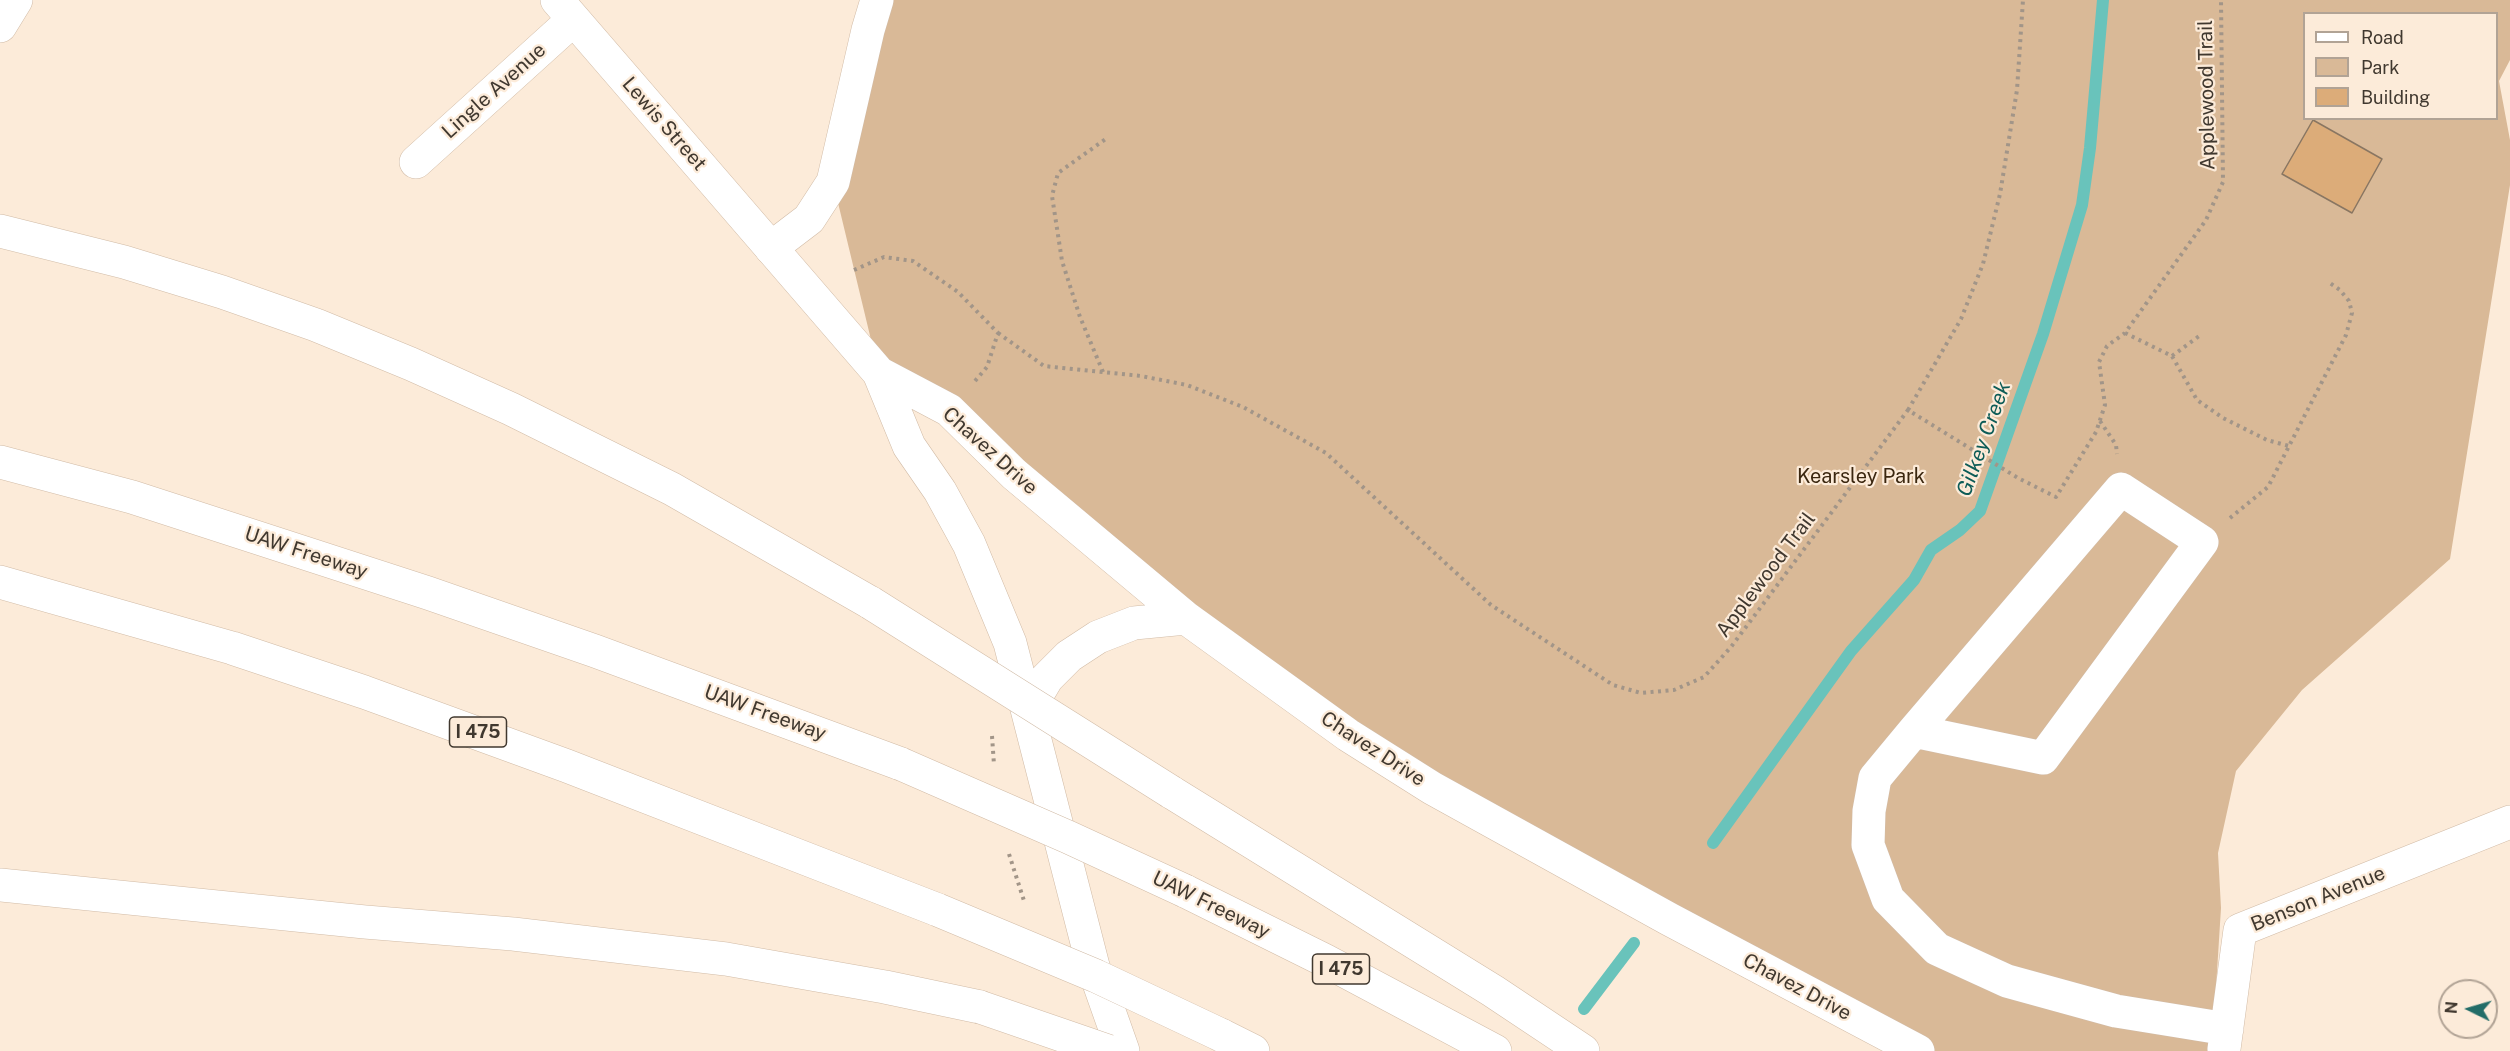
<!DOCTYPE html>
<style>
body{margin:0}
#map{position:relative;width:2510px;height:1051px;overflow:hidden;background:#fcebd9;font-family:"Public Sans",sans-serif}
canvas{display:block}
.legend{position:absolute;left:2303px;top:12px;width:195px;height:108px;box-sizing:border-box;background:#fcebd9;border:2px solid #b1a395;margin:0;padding:8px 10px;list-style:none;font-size:18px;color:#40382f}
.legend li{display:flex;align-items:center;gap:12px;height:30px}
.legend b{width:30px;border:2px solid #b1a395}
.north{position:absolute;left:2438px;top:979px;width:60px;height:60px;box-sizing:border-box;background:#fcebd9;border:2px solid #b1a395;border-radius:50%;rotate:275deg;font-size:16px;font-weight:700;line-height:24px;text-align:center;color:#40382f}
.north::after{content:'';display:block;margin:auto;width:21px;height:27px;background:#236d68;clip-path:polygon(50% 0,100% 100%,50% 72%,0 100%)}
</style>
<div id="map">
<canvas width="2510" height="1051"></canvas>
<ul class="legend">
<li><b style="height:8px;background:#fff"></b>Road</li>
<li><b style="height:16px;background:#d9b997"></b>Park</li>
<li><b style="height:16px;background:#dcac79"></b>Building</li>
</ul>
<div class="north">N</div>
</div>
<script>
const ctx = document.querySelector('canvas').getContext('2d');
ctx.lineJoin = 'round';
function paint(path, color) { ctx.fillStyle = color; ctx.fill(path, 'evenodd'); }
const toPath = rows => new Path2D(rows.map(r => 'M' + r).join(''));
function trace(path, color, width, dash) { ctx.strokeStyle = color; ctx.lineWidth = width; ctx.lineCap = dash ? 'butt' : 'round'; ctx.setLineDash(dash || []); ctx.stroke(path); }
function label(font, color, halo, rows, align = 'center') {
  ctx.font = font + ' "Public Sans",sans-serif'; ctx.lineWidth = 4.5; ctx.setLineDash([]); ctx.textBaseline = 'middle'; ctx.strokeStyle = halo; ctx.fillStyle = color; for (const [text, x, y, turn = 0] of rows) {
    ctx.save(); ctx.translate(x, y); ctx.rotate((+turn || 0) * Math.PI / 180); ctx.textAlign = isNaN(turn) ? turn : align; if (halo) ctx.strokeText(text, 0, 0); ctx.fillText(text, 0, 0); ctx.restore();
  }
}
paint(toPath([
 [877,0,2510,0,2510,60,2499,81,2510,140,2510,185,2450,559,2302,690,2236,771,2218,853,2221,908,2212,1051,1923,1051,1432,788,879,373,833,182],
 [2304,14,2496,14,2496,118,2304,118]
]), '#d9b997');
trace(toPath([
 [1713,843,1851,651,1914,580,1931,550,1960,530,1980,511,2043,334,2082,205,2090,148,2103,0],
 [1584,1009,1634,943]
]), '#69c3bb', 12);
const building = toPath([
 [2313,120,2382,159,2352,213,2282,174,2313,120]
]);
paint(building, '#dcac79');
trace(building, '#897662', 1.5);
const minor = toPath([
 [416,162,573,20],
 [771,248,809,219,833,182,868,30,877,0],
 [1914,731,2043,758,2202,542,2121,489,1914,731,1875,778,1869,811,1868,845,1888,899,1937,949,2007,981,2116,1011,2227,1029],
 [2224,1049,2240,930,2510,822]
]);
const major = toPath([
 [557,0,879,373,909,446,940,491,969,544,1010,643,1093,966,1123,1051],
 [0,26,16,0],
 [879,373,949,410,1014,474,1186,618,1348,735,1432,788,1669,919,1918,1051],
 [1028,710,1047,678,1069,656,1098,637,1134,623,1186,618]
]);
const highway = toPath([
 [0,231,124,262,222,292,316,325,411,364,511,409,672,489,871,603],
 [0,462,132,497,428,593,595,651,901,764],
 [0,582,232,648,364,692,567,766,938,910],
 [1171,792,1493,991,1583,1051],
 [0,885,365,922,513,934,726,959,885,987,980,1007],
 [1185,891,1326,961,1495,1051],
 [1221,1035,1253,1051]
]);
trace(minor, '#d1bba6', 34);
trace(major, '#d1bba6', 34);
trace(highway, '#d1bba6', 34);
trace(toPath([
 [854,270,884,257,913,261,958,292,998,333,987,367,975,381],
 [998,333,1044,366,1141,376,1187,385,1243,407,1326,453,1491,605,1613,685,1641,693,1674,690,1704,677,1731,647,1908,410,2018,478,2056,497,2096,432,2105,405,2099,362,2107,346,2125,333,2206,220,2223,182,2221,0],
 [2125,333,2172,356,2197,400,2223,418,2267,440,2289,446],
 [2172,356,2202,334],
 [1103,372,1080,317,1062,261,1052,196,1058,173,1107,138],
 [1908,410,1961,319,1983,264,2000,194,2017,90,2023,0],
 [2100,421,2116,445,2117,454],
 [2230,518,2268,487,2346,335,2352,313,2349,301,2340,290,2330,283],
 [992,736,994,765],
 [1009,854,1025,904]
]), '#a29588', 4, [3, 4.5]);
trace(minor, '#fff', 33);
trace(major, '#fff', 33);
trace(highway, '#fff', 33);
const highwayBridge = toPath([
 [871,603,1171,792],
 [901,764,1068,837,1185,891],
 [938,910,1096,976,1221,1035],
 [980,1007,1108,1051]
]);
trace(highwayBridge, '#d1bba6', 34, []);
trace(highwayBridge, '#fff', 33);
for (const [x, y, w] of [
 [478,732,57],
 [1341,969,57]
]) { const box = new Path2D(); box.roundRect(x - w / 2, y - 15, w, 30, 4.5); ctx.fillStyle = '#fcebd9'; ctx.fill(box); trace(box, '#40382f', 1.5); }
label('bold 18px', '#40382f', null, [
 ["I 475",478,732],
 ["I 475",1341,969]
]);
label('20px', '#40382f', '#fcebd9', [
 ["Lingle Avenue",494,91,-42],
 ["Applewood Trail",2207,95,-91],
 ["Lewis Street",664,124,49],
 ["Chavez Drive",990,451,42],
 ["UAW Freeway",306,553,18],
 ["Applewood Trail",1766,575,-53],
 ["UAW Freeway",765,713,20],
 ["Chavez Drive",1373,749,33],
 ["Benson Avenue",2318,899,-22],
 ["UAW Freeway",1211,905,26],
 ["Chavez Drive",1797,987,28]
]);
label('20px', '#3b2710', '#fcebd9', [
 ["Kearsley Park",1861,477]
]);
label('italic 21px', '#0d5c57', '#fcebd9', [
 ["Gilkey Creek",1984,439,-70]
]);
</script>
